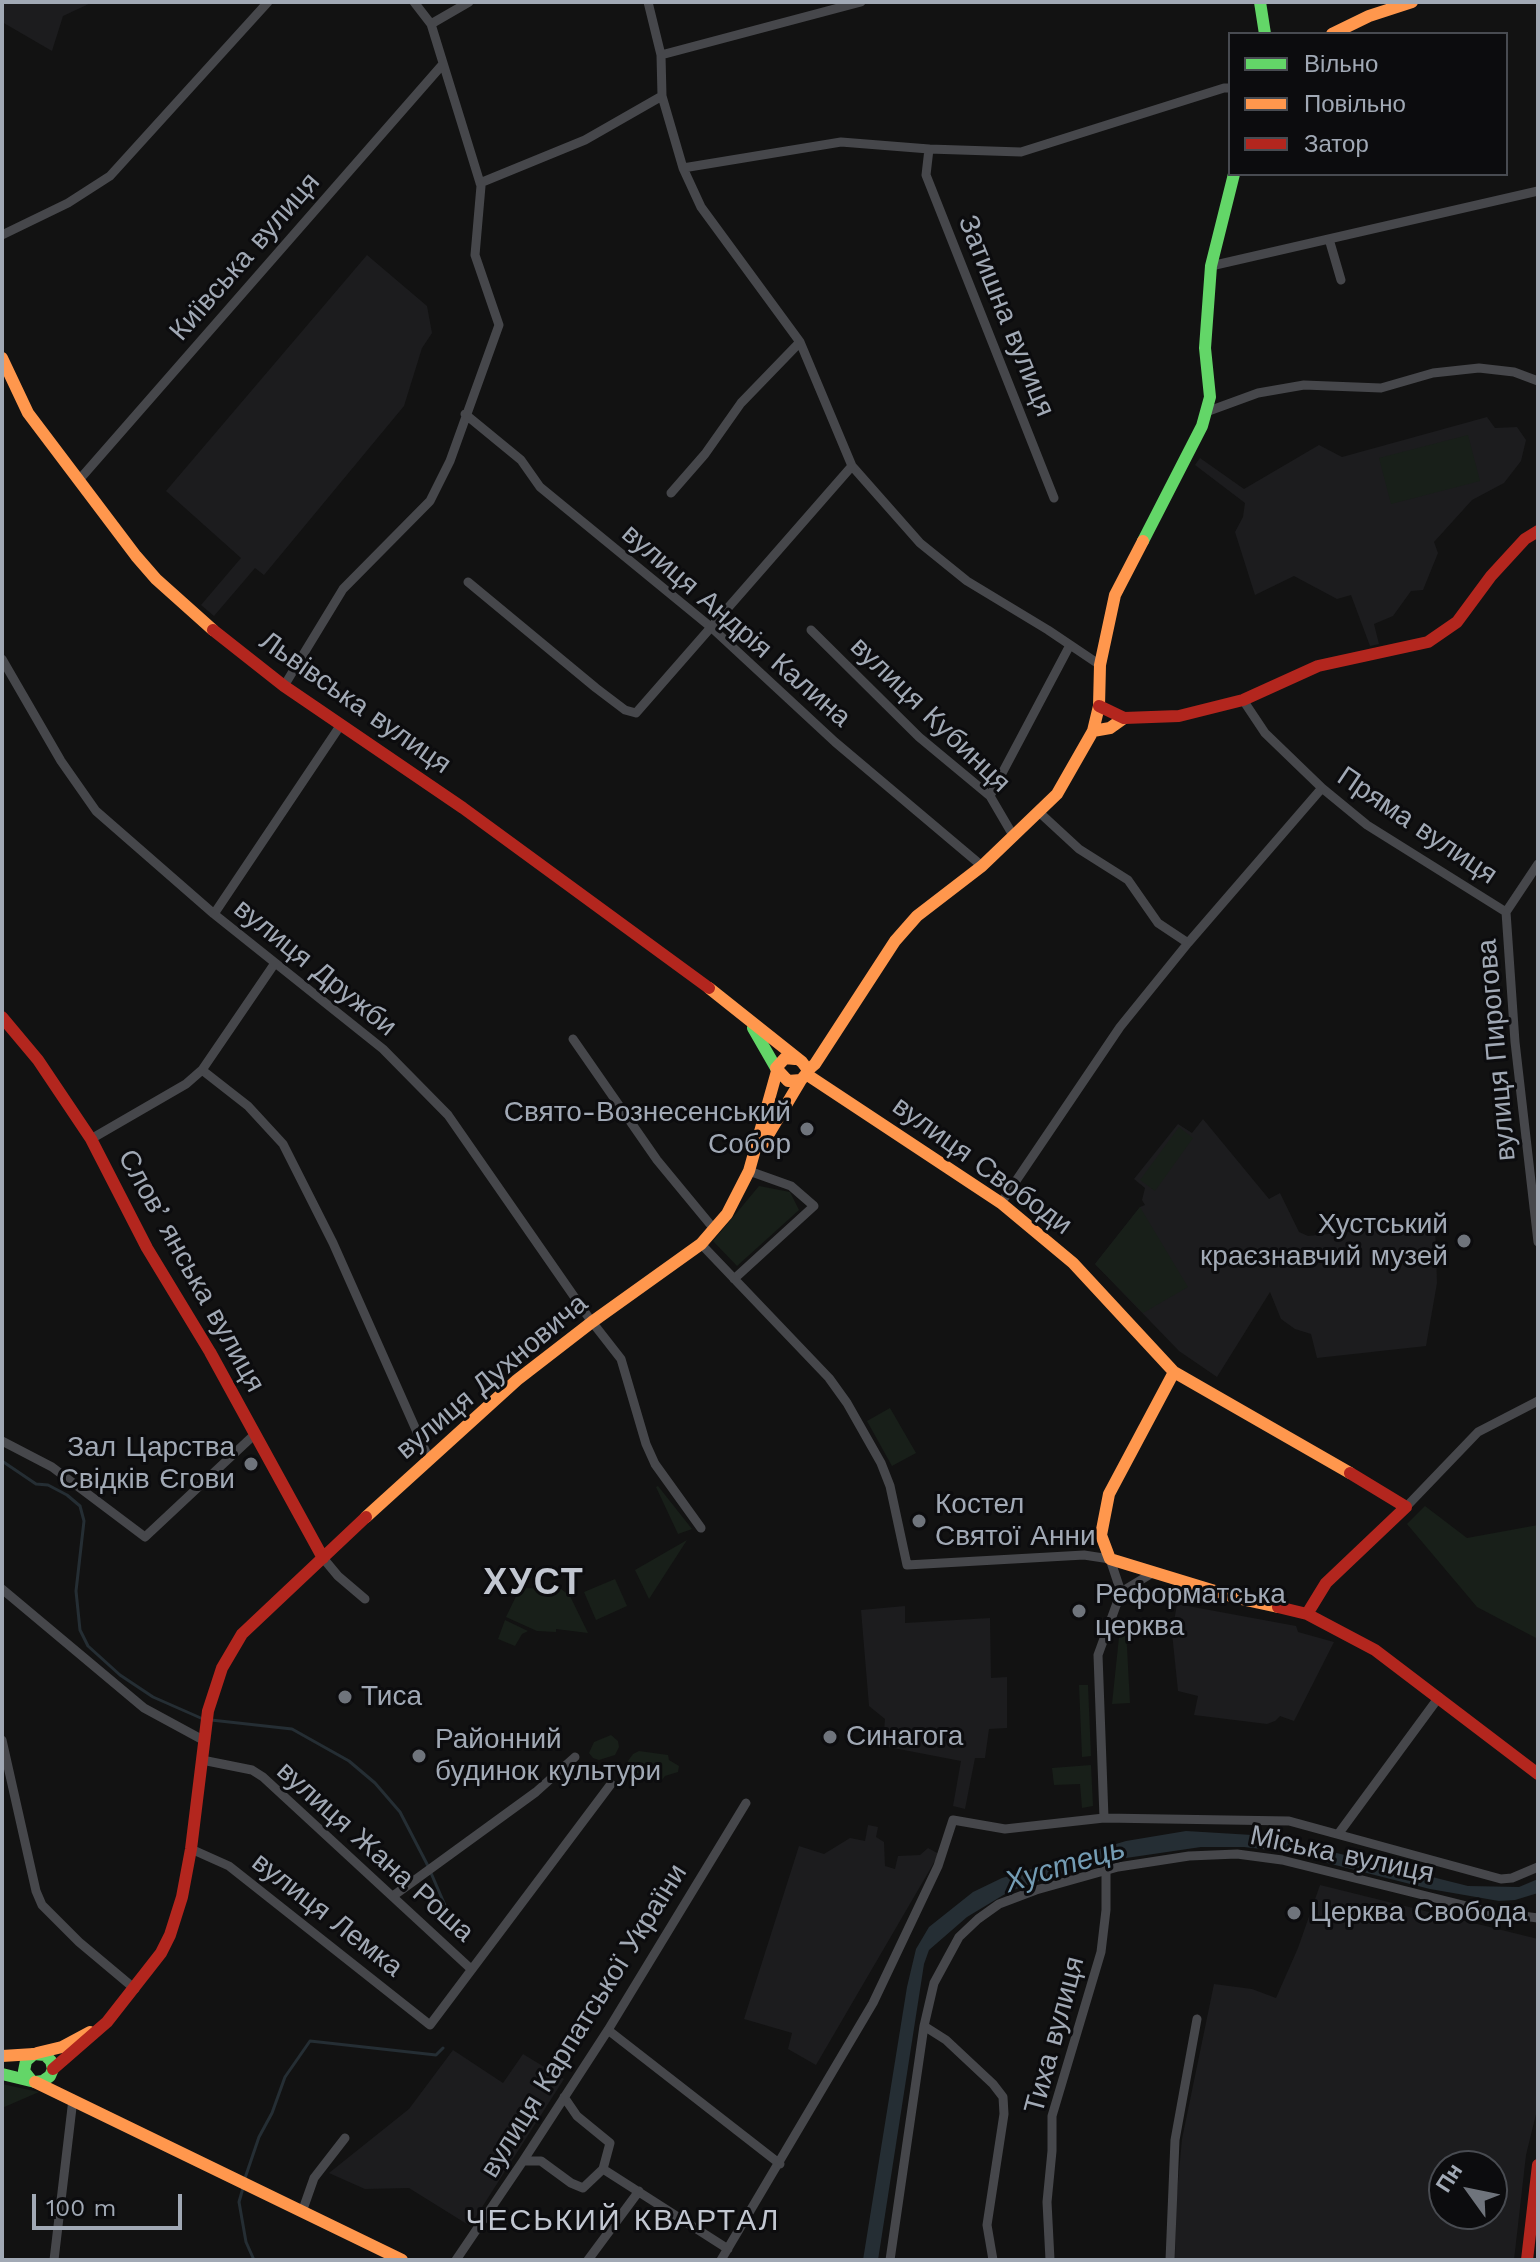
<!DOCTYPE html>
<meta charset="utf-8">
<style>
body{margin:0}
#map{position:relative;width:1540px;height:2262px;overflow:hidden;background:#121212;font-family:"Work Sans",sans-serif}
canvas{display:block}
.frame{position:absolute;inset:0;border:4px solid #a1a9b5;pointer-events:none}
.legend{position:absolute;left:1228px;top:32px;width:280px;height:144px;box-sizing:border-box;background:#0c0c0e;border:2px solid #484b51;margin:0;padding:10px 14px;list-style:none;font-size:24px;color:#a1a9b5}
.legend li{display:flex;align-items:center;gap:16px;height:40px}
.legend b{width:40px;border:2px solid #484b51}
.north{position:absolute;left:1428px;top:2150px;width:80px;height:80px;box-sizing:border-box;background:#0c0c0e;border:2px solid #484b51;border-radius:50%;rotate:303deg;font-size:22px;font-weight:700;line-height:32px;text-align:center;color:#a1a9b5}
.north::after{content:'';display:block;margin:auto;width:28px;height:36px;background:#6f747c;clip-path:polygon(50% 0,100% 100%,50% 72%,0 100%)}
.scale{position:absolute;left:32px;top:2194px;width:150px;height:36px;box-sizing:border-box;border:4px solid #a1a9b5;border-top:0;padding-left:10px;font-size:24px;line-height:28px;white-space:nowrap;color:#a1a9b5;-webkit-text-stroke:6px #0c0c0e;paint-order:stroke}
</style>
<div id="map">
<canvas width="1540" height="2262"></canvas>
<div class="frame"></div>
<ul class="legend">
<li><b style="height:10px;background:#63d668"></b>Вільно</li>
<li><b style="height:10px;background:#ff974d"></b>Повільно</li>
<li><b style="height:10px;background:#b3261e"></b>Затор</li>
</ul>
<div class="north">Пн</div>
<div class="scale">100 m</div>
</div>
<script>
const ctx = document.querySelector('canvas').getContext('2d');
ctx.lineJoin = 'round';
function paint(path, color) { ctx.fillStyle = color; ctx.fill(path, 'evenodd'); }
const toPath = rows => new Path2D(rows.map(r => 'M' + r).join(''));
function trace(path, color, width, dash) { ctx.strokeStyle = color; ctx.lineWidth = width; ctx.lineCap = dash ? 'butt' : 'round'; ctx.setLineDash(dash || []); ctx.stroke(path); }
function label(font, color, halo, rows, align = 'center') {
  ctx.font = font + ' "Work Sans",sans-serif'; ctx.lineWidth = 6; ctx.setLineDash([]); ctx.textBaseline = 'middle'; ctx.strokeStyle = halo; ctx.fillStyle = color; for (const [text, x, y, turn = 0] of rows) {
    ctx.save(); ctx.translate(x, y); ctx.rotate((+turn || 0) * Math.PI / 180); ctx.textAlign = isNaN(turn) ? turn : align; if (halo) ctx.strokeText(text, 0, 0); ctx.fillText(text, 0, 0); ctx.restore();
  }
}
paint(toPath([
 [2,2,93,2,63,16,52,51,2,22],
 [367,255,427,306,432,333,422,348,404,406,264,575,255,568,214,616,201,605,241,558,166,491],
 [1487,417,1495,428,1517,427,1526,440,1521,461,1504,483,1472,500,1434,542,1438,553,1423,590,1411,591,1393,616,1374,624,1379,644,1370,646,1351,595,1337,599,1294,576,1255,595,1235,532,1243,517,1245,503,1195,465,1200,458,1244,489,1319,445,1342,457],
 [1203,1119,1269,1199,1280,1193,1299,1232,1308,1236,1435,1223,1437,1283,1426,1346,1317,1358,1311,1334,1295,1329,1281,1319,1270,1292,1217,1377,1179,1351,1095,1264,1140,1207,1145,1205,1142,1200,1145,1188,1134,1179,1178,1124,1192,1133],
 [1177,1604,1296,1626,1298,1632,1334,1642,1294,1721,1280,1716,1275,1721,1267,1724,1194,1715,1198,1696,1178,1691,1172,1633],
 [905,1606,905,1623,990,1618,991,1678,1007,1677,1007,1728,989,1729,985,1758,975,1758,965,1809,953,1806,961,1761,883,1746,885,1719,869,1706,861,1610],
 [868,1825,878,1827,876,1837,884,1842,885,1866,895,1869,898,1856,920,1855,928,1848,939,1854,816,2065,788,2049,792,2033,744,2019,799,1846,824,1854,850,1838,865,1841],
 [1320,1885,1538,1939,1538,2106,1526,2155,1514,2260,1175,2260,1176,2203,1182,2139,1214,1984,1252,1989,1276,1998,1298,1948],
 [1444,2166,1492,2166,1492,2214,1444,2214],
 [453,2050,503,2083,523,2054,564,2079,470,2226,409,2188,365,2189,329,2173,409,2109]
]), '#1c1c1e');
paint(toPath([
 [1468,435,1480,481,1391,504,1379,458],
 [1179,1127,1193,1138,1155,1191,1140,1180],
 [759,1186,790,1192,799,1210,737,1266,713,1241],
 [1140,1207,1188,1287,1143,1313,1095,1264],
 [890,1408,916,1453,892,1466,867,1421],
 [658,1486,692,1529,678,1534,656,1487],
 [1425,1506,1467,1538,1538,1525,1538,1639,1477,1607,1407,1524],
 [687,1540,649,1599,635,1570],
 [615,1579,627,1606,596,1620,584,1592],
 [520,1588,561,1589,570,1596,588,1633,556,1629,556,1632,537,1631,506,1617],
 [505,1620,528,1631,522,1634,515,1646,498,1639],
 [1126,1629,1130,1703,1112,1704,1119,1637],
 [1079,1685,1088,1685,1091,1756,1082,1757],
 [611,1735,618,1741,619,1747,615,1755,599,1760,593,1758,589,1753,594,1742],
 [639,1751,668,1755,669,1760,679,1766,678,1772,665,1776,662,1780,636,1773,631,1770,628,1761,633,1754],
 [1091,1765,1093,1806,1082,1808,1080,1784,1054,1785,1052,1768],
 [2,2084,39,2092,2,2108]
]), '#181f19');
paint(toPath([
 [1186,1831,1269,1836,1468,1886,1519,1887,1538,1879,1538,1893,1515,1900,1499,1901,1430,1889,1280,1851,1244,1847,1201,1847,1092,1863,1010,1891,967,1917,929,1950,924,1964,878,2260,863,2260,907,1987,916,1949,929,1927,973,1892,1002,1878,1126,1841]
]), '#252e34');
trace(toPath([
 [2,1461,36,1484,48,1485,67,1495,80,1506,84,1521,76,1591,80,1630,88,1646,120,1675,153,1697,203,1719],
 [211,1720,292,1729,349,1761,375,1783,400,1812,428,1866],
 [431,1873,460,1940],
 [244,2181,259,2137,272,2113,285,2077,310,2041,436,2055,443,2048],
 [243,2188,239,2202,246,2242,254,2260]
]), '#252e34', 3);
trace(toPath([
 [648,2,661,55,662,96,683,168,701,207,800,342,852,466,920,543,967,581,1048,630,1100,665],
 [431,24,469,2],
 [661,55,861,2],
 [929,149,926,175,1054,498],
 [683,168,841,142,929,149,1021,152,1224,88,1230,88],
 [480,183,585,140,662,96],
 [2,235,68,203,110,176,268,2],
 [1329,239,1341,280],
 [1211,266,1538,191],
 [1206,412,1258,393,1304,385,1381,388,1433,373,1479,368,1514,372,1538,381],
 [465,414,521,460,540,487,712,628,835,742,982,866],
 [79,480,443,64],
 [671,493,705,454,741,403,800,342],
 [468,582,596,688,625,710,636,713,852,466],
 [811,630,919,737,990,796,1014,837],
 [2,659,61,761,96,811,214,914,383,1049,448,1115,589,1318,621,1359,646,1444,655,1464,701,1528],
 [284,686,343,589,430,501,450,461,499,325,475,255,481,186,431,24,414,2],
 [1243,700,1265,733,1322,788,1367,825,1506,912],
 [990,796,1070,645],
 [1040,813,1079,849,1128,880,1158,923,1188,943],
 [1538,864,1506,912,1515,1042,1538,1242],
 [214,914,340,726],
 [573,1039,657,1160,714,1229],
 [202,1070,248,1106,283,1144,333,1243,429,1459],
 [91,1139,186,1084,202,1070,275,963],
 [1001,1203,1120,1027,1188,943,1322,788],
 [701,1244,829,1378,847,1403,881,1463,890,1486,907,1565,1084,1555,1110,1559,1121,1592],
 [734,1279,814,1206,791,1186,749,1171],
 [2,1441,52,1467,145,1537,254,1435],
 [1406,1507,1478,1432,1538,1401],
 [323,1558,338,1576,365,1599],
 [2,1589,144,1708,203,1740],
 [2,1740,36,1891,42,1905,79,1942,135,1989],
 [202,1760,252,1770,263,1777,471,1969],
 [1104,1818,1098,1655,1121,1592,1154,1572],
 [1339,1833,1439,1697],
 [191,1849,229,1866,430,2025,611,1784],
 [393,1896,536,1792,575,1757],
 [924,2026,946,2040,993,2084,1003,2097,1004,2114,987,2225,993,2260],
 [608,2030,780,2164],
 [523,2161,541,2161,571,2183,583,2188,603,2169,610,2143,577,2116,564,2097],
 [603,2169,728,2249],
 [302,2212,314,2178,345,2138],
 [54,2260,73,2099],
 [456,2260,523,2161,608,2030,746,1803],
 [588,2260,639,2191],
 [721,2260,873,2003,938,1866,953,1820,1005,1829,1104,1818,1289,1821,1501,1879,1512,1878,1538,1867],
 [890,2260,924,2026,934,1983,959,1937,978,1919,999,1904,1036,1890,1118,1867,1189,1856,1237,1854,1282,1860,1491,1912,1538,1918],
 [1050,2260,1047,2202,1052,2151,1052,2116,1101,1952,1106,1910,1106,1870],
 [1170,2260,1175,2140,1197,2019]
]), '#46474b', 9);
trace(toPath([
 [1260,2,1265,34],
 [1143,541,1202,426,1210,397,1205,348,1211,266,1234,174],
 [753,1028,776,1068],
 [2,2074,35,2082,43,2081,50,2076,53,2069,51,2061,45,2055,34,2054,26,2061,24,2071,31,2080]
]), '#63d668', 12);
trace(toPath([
 [1332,34,1369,16,1412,2],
 [2,358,28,413,136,556,156,579,213,630],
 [1093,731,1110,728,1124,718],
 [709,988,802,1062,808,1070,806,1074,801,1080,788,1081,776,1068,785,1058,795,1059],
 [808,1070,815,1064,895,941,917,916,982,866,1057,794,1093,731,1099,706,1100,665,1115,595,1143,541],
 [806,1074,1001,1203,1073,1263,1174,1372,1350,1473],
 [761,1147,801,1080],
 [1174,1372,1109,1494,1101,1535,1110,1559,1241,1599,1278,1607],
 [366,1517,517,1380,592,1322,701,1244,727,1214,749,1171,777,1071],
 [37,2053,62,2047,90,2032],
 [2,2056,34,2054],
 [35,2082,402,2260]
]), '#ff974d', 12);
trace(toPath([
 [213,630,284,686,463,808,709,988],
 [1099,706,1124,718,1179,716,1243,700,1318,666,1428,642,1457,622,1491,576,1525,539,1538,531],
 [2,1017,38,1060,91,1139,147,1248,210,1352,323,1558],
 [1278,1607,1307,1614,1375,1650,1538,1774],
 [1307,1614,1326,1583,1406,1507,1350,1473],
 [53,2069,107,2022,161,1953,170,1935,182,1897,191,1849,208,1711,222,1668,242,1634,366,1517],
 [1527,2260,1538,2165]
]), '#b3261e', 12);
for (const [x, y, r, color] of [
 [807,1129,8,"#6f747c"],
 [1464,1241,8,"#6f747c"],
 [251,1464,8,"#6f747c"],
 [919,1521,8,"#6f747c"],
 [1079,1611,8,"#6f747c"],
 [345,1697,8,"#6f747c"],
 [830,1737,8,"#6f747c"],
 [419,1756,8,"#6f747c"],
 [1294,1913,8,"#6f747c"]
]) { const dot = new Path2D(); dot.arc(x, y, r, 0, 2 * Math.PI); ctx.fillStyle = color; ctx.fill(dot); trace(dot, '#0c0c0e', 3); }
label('28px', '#a1a9b5', '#0c0c0e', [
 ["Київська вулиця",245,257,-49],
 ["Затишна вулиця",1006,316,68],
 ["вулиця Андрія Калина",736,626,41],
 ["Львівська вулиця",355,703,35],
 ["вулиця Кубинця",930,715,44],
 ["Пряма вулиця",1417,826,34],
 ["вулиця Дружби",315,968,39],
 ["вулиця Пирогова",1497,1050,-95],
 ["вулиця Свободи",982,1166,36],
 ["Словʼянська вулиця",191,1271,61],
 ["вулиця Духновича",492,1377,-40],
 ["вулиця Жана Роша",375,1852,42],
 ["Міська вулиця",1342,1855,12],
 ["вулиця Лемка",327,1915,38],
 ["вулиця Карпатської України",584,2021,-58],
 ["Тиха вулиця",1055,2035,-75]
]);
label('28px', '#a1a9b5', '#0c0c0e', [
 ["Свято-Вознесенський",791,1113,"right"],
 ["Собор",791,1145,"right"],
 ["Хустський",1448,1225,"right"],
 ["краєзнавчий музей",1448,1257,"right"],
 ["Зал Царства",235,1448,"right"],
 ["Свідків Єгови",235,1480,"right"],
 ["Костел",935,1505],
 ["Святої Анни",935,1537],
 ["Реформатська",1095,1595],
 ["церква",1095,1627],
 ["Тиса",361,1697],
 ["Синагога",846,1737],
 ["Районний",435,1740],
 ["будинок культури",435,1772],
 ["Церква Свобода",1310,1913]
], 'left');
label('italic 30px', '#749cb4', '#0c0c0e', [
 ["Хустець",1065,1866,-17]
]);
ctx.letterSpacing = '2px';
label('30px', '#c2c7d1', '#0c0c0e', [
 ["ЧЕСЬКИЙ КВАРТАЛ",623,2221]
]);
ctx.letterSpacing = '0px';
ctx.letterSpacing = '2px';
label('bold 36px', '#c2c7d1', '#0c0c0e', [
 ["ХУСТ",534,1583]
]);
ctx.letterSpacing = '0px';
</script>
